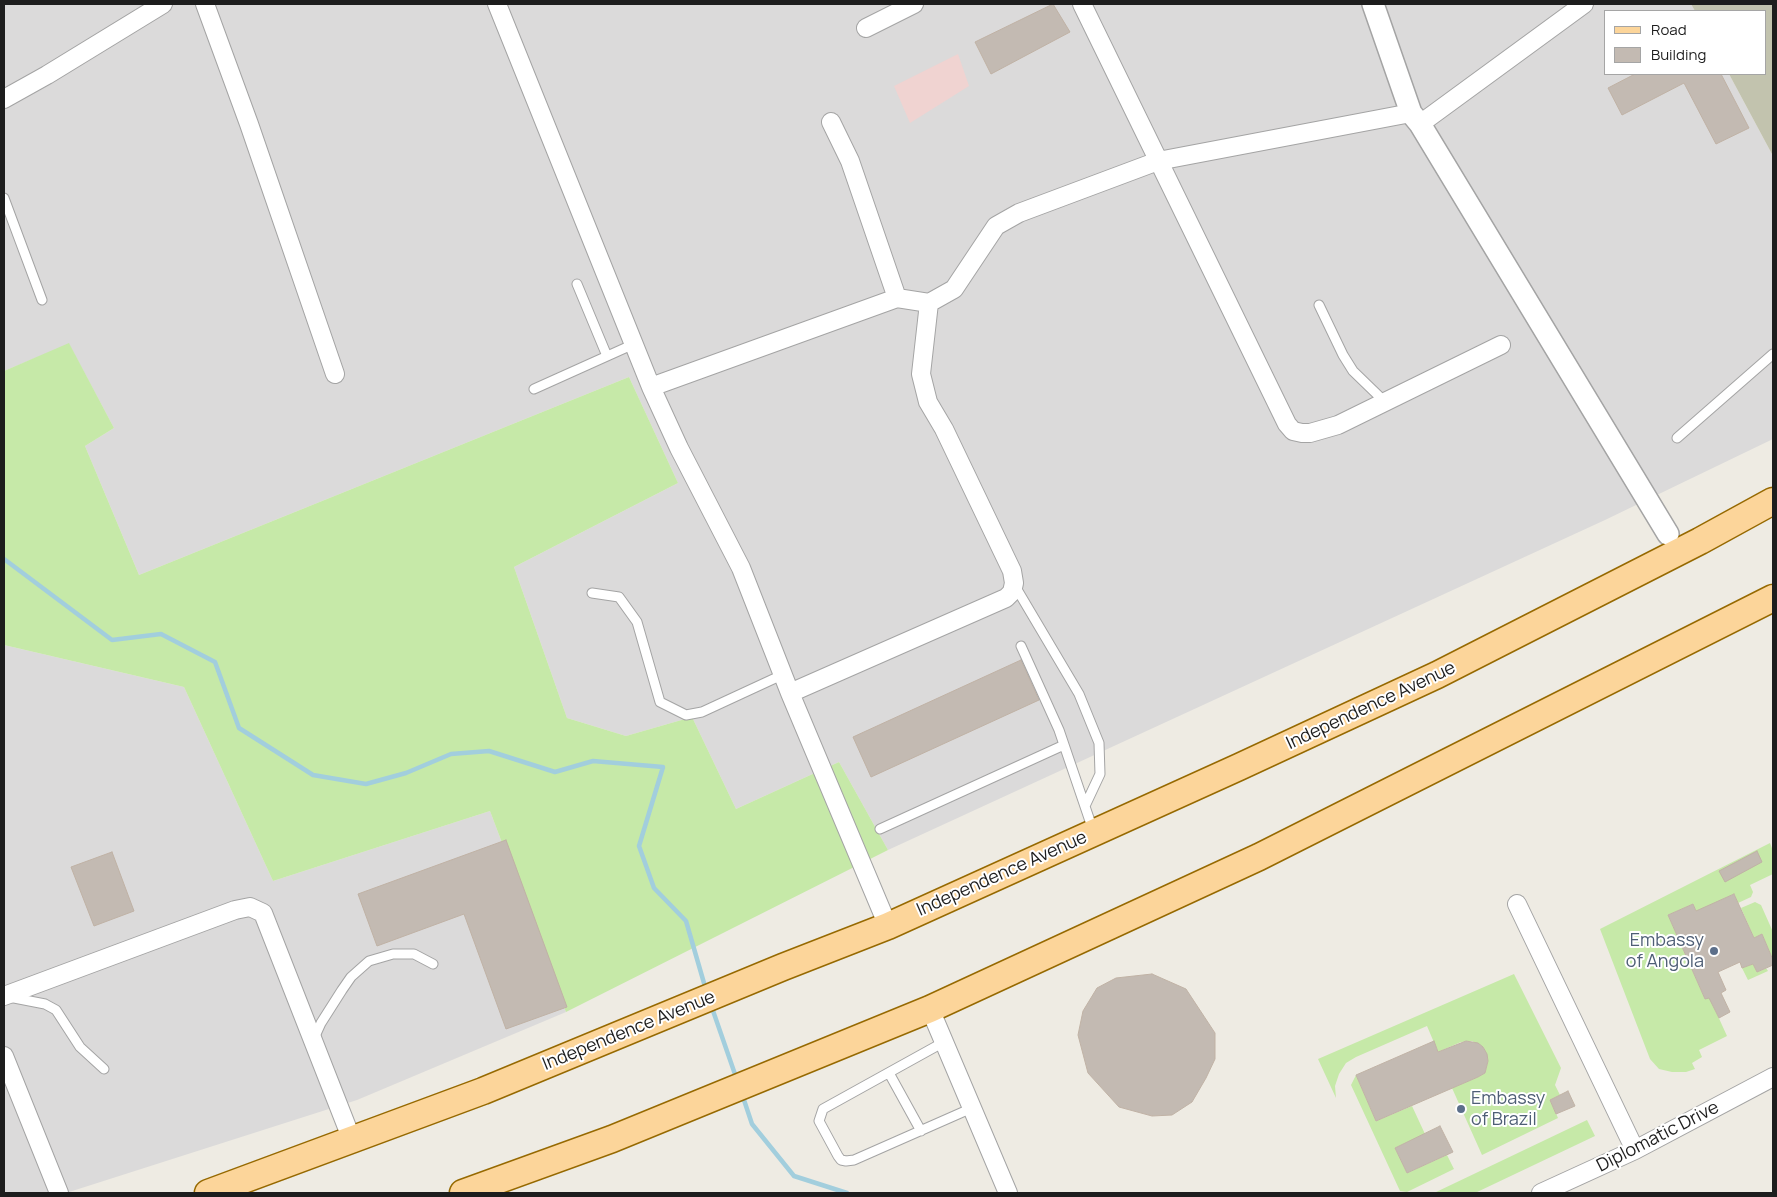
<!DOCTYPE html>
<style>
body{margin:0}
#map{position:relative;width:1777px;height:1197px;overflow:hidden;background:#eeebe3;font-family:Manrope,sans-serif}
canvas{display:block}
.frame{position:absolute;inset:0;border:5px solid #1d1d1d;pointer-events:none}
.legend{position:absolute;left:1604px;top:10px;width:162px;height:65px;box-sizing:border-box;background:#fff;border:1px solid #a5a5a5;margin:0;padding:6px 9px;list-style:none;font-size:15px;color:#1d1d1d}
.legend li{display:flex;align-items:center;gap:10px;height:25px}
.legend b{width:25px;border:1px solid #a5a5a5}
</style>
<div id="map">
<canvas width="1777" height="1197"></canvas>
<div class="frame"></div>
<ul class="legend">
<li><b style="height:6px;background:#fcd59a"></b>Road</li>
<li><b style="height:14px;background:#c3bab2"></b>Building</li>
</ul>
</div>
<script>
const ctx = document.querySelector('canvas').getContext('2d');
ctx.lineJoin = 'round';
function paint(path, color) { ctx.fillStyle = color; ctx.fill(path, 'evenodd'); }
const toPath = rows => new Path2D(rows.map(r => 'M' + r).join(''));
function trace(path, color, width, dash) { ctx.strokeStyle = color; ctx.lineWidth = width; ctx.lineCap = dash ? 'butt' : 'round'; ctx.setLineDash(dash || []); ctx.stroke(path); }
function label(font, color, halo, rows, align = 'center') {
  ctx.font = font + ' Manrope,sans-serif'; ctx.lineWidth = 4; ctx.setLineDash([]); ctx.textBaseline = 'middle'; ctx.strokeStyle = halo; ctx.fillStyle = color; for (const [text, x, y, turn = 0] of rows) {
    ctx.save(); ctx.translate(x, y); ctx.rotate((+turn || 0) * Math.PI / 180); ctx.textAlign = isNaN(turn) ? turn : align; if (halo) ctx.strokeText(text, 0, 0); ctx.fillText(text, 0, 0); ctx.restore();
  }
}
paint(toPath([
 [4,4,1691,4,1695,11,1606,11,1606,74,1729,74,1773,156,1773,439,1605,520,888,850,839,762,736,809,692,717,626,736,567,718,514,567,678,483,629,377,139,575,85,446,114,428,69,344,4,371],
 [4,645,184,687,273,881,490,811,566,1012,357,1100,66,1193,4,1193]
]), '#dbdada');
paint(toPath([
 [958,54,969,86,910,123,894,86]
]), '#f0d3d1');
paint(toPath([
 [1691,4,1773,4,1773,156,1729,74,1766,74,1766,11,1695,11]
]), '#c2c3ae');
paint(toPath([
 [69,343,114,428,85,446,139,575,629,377,678,483,514,567,567,718,626,736,692,717,736,809,839,762,888,850,566,1012,490,811,273,881,184,687,4,645,4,371],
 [1770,843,1773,851,1773,874,1750,885,1753,892,1751,897,1738,903,1734,894,1715,903,1699,918,1693,904,1668,915,1705,999,1720,993,1712,1003,1727,1036,1699,1050,1702,1057,1692,1063,1695,1069,1686,1072,1672,1072,1659,1069,1650,1059,1600,929],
 [1755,902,1761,905,1773,932,1773,960,1762,934,1754,938,1741,908],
 [1753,964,1757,972,1766,968,1768,971,1748,980,1742,968],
 [1514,974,1561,1068,1555,1085,1560,1095,1550,1100,1558,1118,1482,1155,1452,1088,1478,1077,1485,1073,1488,1061,1486,1054,1483,1047,1472,1041,1461,1042,1438,1052,1427,1026,1356,1057,1346,1063,1339,1074,1335,1086,1336,1098,1318,1059],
 [1356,1075,1376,1121,1412,1106,1425,1134,1395,1148,1407,1173,1447,1155,1454,1169,1407,1192,1400,1191,1351,1085],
 [1587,1120,1595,1136,1475,1193,1434,1193]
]), '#c6e9a8');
trace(toPath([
 [4,559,112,640,161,634,215,662,239,728,313,775,366,784,406,773,451,754,489,751,555,772,593,761,663,767,639,846,654,888,686,921,706,990],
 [711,1005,737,1080],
 [742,1094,752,1124,794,1176,847,1193]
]), '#a2cedd', 4.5);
const building = toPath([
 [1053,4,1070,32,991,74,975,42,1053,4],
 [1635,74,1721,74,1749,128,1716,144,1684,83,1622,115,1608,88,1635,74],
 [1021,660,1039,700,871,777,853,737,1021,660],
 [506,840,567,1007,506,1029,464,914,377,946,358,894,506,840],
 [1757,851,1762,862,1725,882,1719,871,1757,851],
 [112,852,134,911,94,926,71,867,112,852],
 [1734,894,1754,938,1762,934,1773,960,1773,965,1757,972,1753,964,1742,968,1740,962,1718,972,1726,990,1721,993,1730,1012,1719,1018,1709,998,1705,999,1668,915,1693,904,1696,911,1734,894],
 [1152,974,1186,989,1215,1033,1215,1059,1206,1078,1192,1102,1172,1115,1152,1116,1119,1107,1088,1073,1078,1035,1083,1011,1097,988,1116,978,1152,974],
 [1434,1041,1438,1052,1466,1041,1478,1043,1483,1047,1487,1054,1488,1061,1485,1073,1478,1077,1376,1121,1356,1075,1434,1041],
 [1568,1091,1575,1106,1556,1114,1550,1100,1568,1091],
 [1440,1126,1453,1152,1407,1173,1395,1148,1440,1126]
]);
paint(building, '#c3bab2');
trace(building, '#c0b2a5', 1);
const service = toPath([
 [4,198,42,300],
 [577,284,607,356],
 [1319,305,1343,355,1353,371,1385,402],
 [534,389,634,344],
 [1677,438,1773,354],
 [1015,586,1079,694,1099,743,1100,774,1085,806],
 [592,593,619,597,637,622,660,702,686,715,702,712,782,675],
 [1021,646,1059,730,1093,830],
 [880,829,1064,745],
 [9,997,45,1004,56,1010,80,1047,104,1069],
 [315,1040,316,1034,321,1023,342,990,351,977,369,961,393,954,414,954,433,964],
 [944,1042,823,1109,819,1121,838,1156,841,1160,846,1161,854,1160,972,1108],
 [889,1073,921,1131]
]);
const minor = toPath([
 [205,4,249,124,335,374],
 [497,4,651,387,679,448,741,568,790,693],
 [1082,4,1287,424,1293,431,1302,433,1310,433,1338,425,1501,345],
 [866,28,914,4],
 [4,99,47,75,163,4],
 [831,122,850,161,897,298],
 [1420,124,1584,4],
 [651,387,897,298,929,303,954,289,996,226,1019,213,1158,161,1411,113],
 [1517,904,1635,1150],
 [888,926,790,693,1006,598,1012,592,1014,583,1012,571,944,429,928,402,921,374,929,303],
 [4,996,235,910,250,907,263,913,352,1140],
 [930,1009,1008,1193],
 [4,1056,59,1193],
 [1541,1193,1635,1150,1773,1077]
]);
const tertiary = toPath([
 [1373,4,1411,113,1420,124,1668,534]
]);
const primary = toPath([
 [208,1193,483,1091,783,967,888,926,1239,767,1437,675,1700,541,1773,501],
 [463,1193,612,1139,930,1009,1259,857,1773,598]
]);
trace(service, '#a4a4a4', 11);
trace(minor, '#a4a4a4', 20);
trace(tertiary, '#a4a4a4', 24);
trace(primary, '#966900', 29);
trace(service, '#fff', 9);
trace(minor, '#fff', 18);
trace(tertiary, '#fff', 21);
trace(primary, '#fcd59a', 26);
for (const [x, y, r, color] of [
 [1714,951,5,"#5c6f8a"],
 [1461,1109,5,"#5c6f8a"]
]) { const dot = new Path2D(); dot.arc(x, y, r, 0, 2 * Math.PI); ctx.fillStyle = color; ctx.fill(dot); trace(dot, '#fff', 2); }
label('18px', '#1d1d1d', '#fff', [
 ["Independence Avenue",1371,706,-25],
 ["Independence Avenue",1002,874,-24],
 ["Independence Avenue",629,1031,-22],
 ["Diplomatic Drive",1658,1137,-27]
]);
label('18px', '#4e5e75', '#fff', [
 ["Embassy",1704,941],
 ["of Angola",1704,962],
 ["Embassy",1471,1099,"left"],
 ["of Brazil",1471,1120,"left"]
], 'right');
</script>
